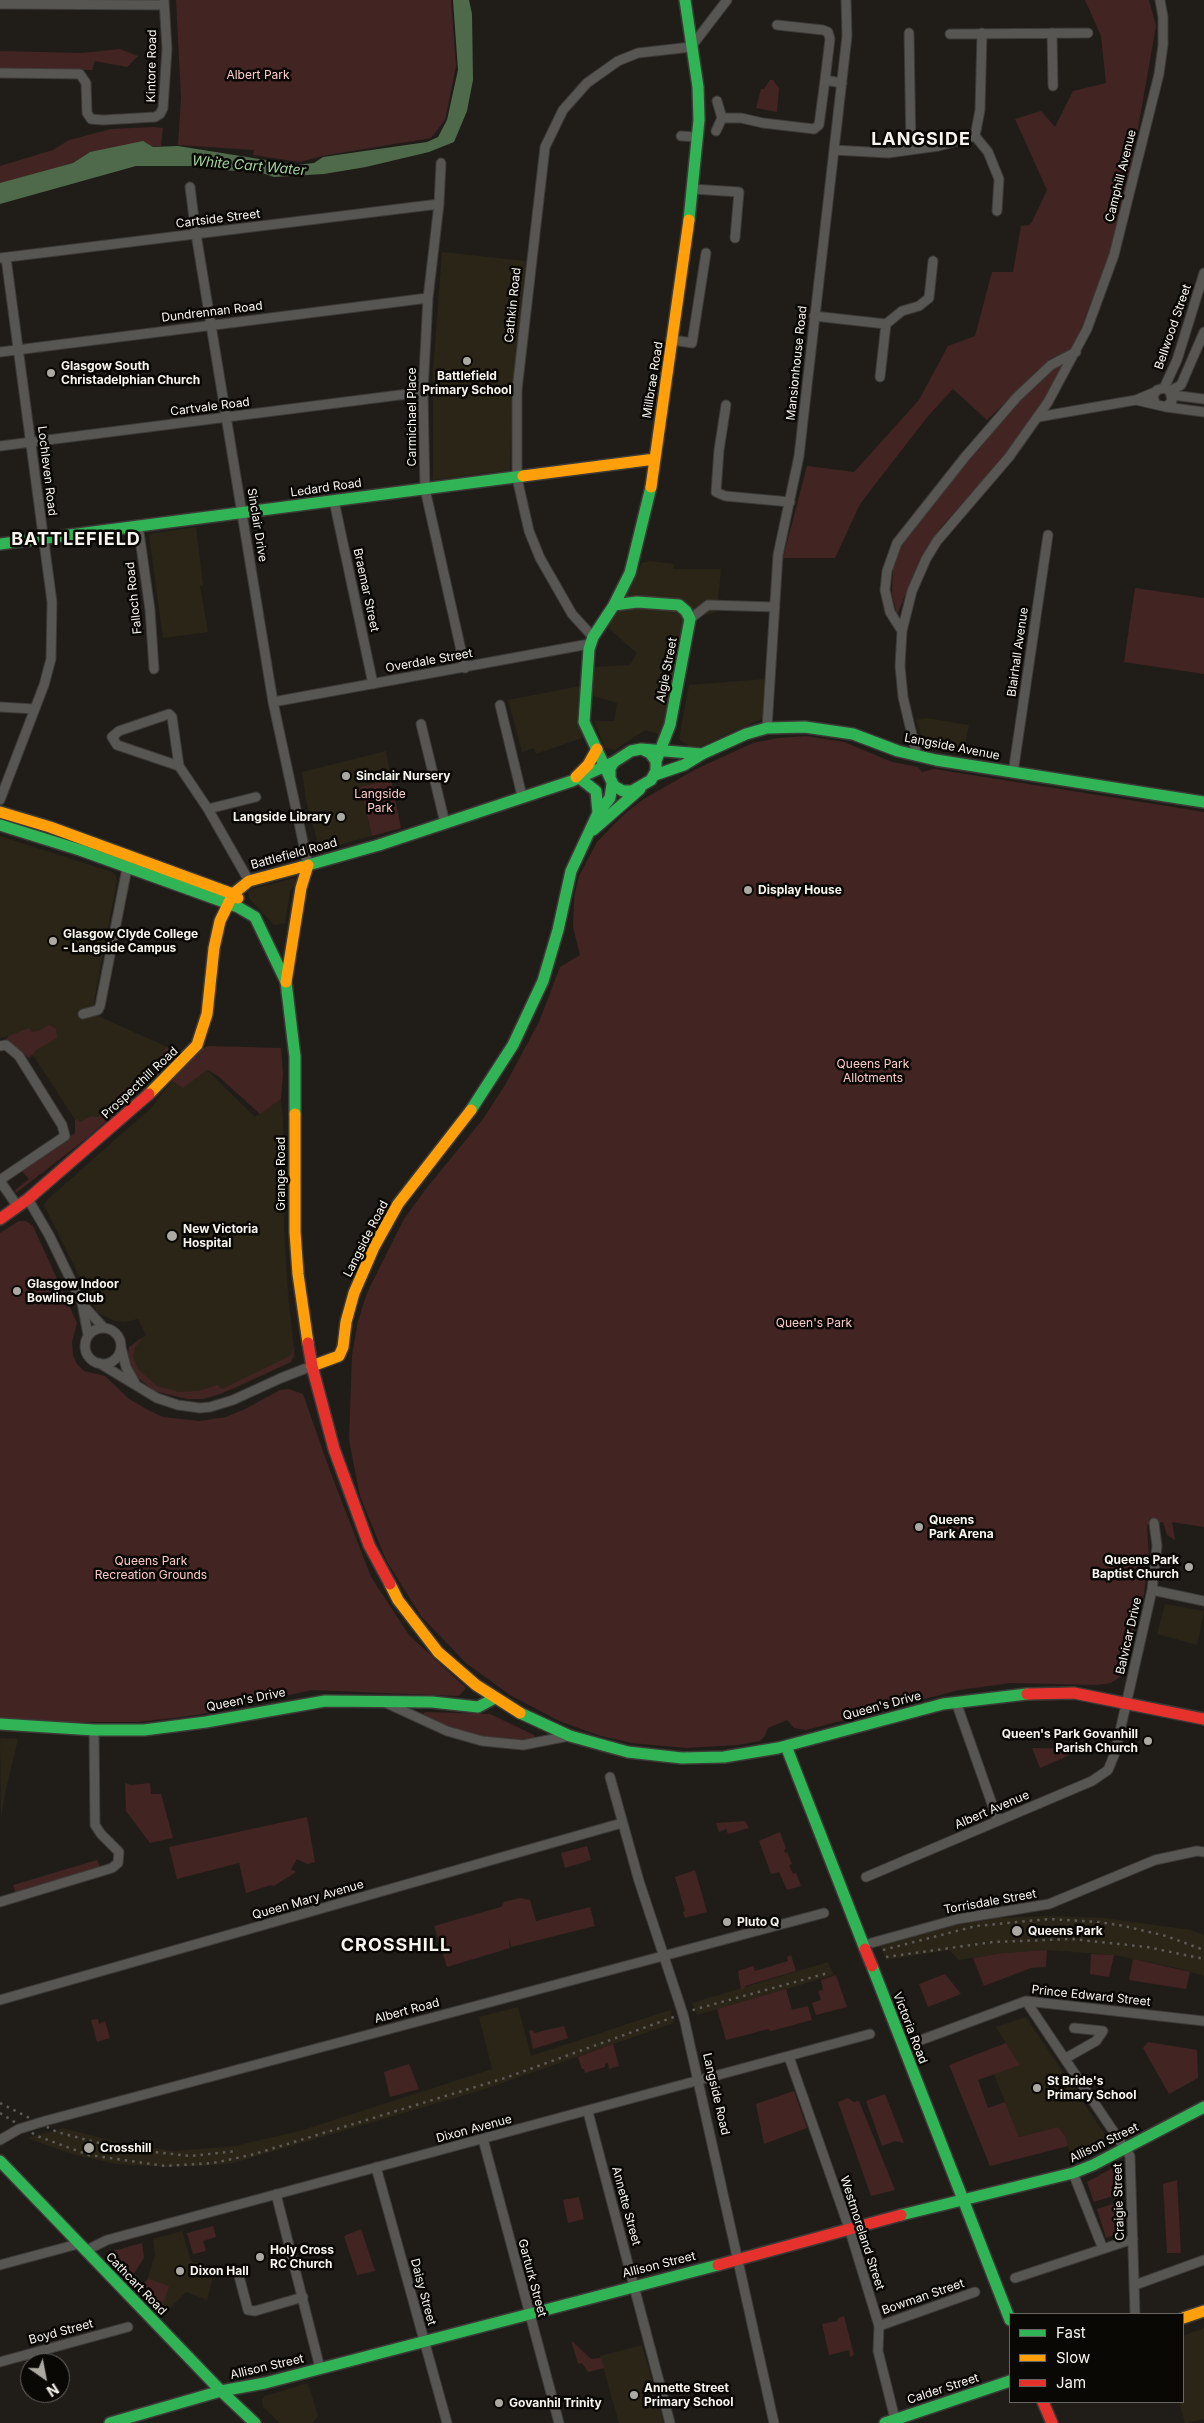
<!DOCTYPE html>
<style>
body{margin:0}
#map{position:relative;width:1204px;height:2423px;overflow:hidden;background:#201d19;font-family:Inter,sans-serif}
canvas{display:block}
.legend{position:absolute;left:1009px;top:2313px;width:175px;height:90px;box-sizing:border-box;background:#0a0805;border:1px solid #696662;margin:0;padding:6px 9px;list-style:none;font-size:15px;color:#f7f4ee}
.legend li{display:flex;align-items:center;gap:10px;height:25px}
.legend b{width:25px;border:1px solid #696662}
.north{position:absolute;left:20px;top:2353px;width:50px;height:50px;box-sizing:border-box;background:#0a0805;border:1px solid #696662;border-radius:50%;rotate:147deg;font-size:14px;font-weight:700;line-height:20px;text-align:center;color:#f7f4ee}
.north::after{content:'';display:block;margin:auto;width:18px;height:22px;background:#aca9a3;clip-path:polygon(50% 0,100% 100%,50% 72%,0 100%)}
</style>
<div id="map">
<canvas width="1204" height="2423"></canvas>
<ul class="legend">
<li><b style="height:6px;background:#30b455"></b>Fast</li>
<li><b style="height:6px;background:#ff9f0a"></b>Slow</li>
<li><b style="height:6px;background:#e5322d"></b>Jam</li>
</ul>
<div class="north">N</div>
</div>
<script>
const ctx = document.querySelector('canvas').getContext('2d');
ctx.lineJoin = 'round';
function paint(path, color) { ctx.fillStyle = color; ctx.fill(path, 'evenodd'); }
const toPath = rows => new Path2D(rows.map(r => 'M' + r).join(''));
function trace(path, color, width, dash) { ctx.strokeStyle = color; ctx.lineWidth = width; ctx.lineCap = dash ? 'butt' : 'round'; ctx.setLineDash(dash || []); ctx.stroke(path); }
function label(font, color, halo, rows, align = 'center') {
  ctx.font = font + ' Inter,sans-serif'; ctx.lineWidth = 5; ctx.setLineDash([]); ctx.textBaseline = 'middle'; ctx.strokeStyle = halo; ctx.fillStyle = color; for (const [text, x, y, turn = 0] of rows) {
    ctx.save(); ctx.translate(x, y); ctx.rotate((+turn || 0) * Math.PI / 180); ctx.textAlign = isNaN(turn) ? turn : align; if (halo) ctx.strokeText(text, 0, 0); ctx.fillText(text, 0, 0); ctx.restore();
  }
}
paint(toPath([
 [442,252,526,261,513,387,510,470,433,480,433,372],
 [196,527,203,585,200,586,208,632,163,638,149,534],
 [650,561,674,564,673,569,721,569,717,611,696,618,680,652,661,735,645,730,615,750,605,748,594,721,614,721,617,703,593,696,594,667,630,665,637,653,606,626,642,563],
 [765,679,764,718,697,748,692,748,679,739,689,685],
 [580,686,577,715,582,738,536,754,534,748,522,752,508,700],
 [926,718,969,725,963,755,926,749,916,720],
 [386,751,391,779,360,787,372,836,324,849,319,847,306,800,302,772],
 [0,836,112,872,116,876,117,881,94,1000,96,1015,176,1051,165,1068,87,1138,35,1058,9,1036,0,1038],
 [294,878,296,882,290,891,285,923,274,925,249,898,248,892,253,889],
 [207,1070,255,1117,281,1099,283,1118,284,1230,288,1294,295,1357,291,1362,234,1389,215,1395,178,1396,146,1381,131,1359,135,1342,146,1335,138,1319,125,1322,115,1321,97,1312,44,1205,47,1200,152,1107,172,1081,183,1087],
 [1165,1604,1204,1611,1197,1645,1157,1634],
 [0,1738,18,1739,6,1789,1,1817],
 [1046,1916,1104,1918,1191,1930,1204,1935,1204,1976,1177,1968,1114,1955,1047,1950,1003,1953,959,1960,949,1950,886,1960,880,1946,957,1925,997,1918],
 [828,1962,834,1975,697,2015,692,2003],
 [518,2007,531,2056,670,2010,674,2023,482,2090,233,2163,203,2166,165,2167,117,2164,72,2154,27,2138,63,2128,120,2143,174,2151,235,2146,303,2130,492,2069,479,2017],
 [1026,2017,1112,2145,1072,2164,1066,2137,1058,2127,1019,2137,994,2074,1019,2065,996,2027],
 [182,2231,191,2261,205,2266,208,2278,213,2277,207,2300,186,2292,166,2312,141,2286,147,2280,155,2255,153,2239],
 [1204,2328,1204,2419,1185,2423,1179,2402,1183,2402,1183,2336],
 [642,2345,664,2423,619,2423,600,2356],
 [308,2383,318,2416,312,2423,280,2423,263,2407,262,2400,265,2396]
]), '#2b2518');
paint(toPath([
 [176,0,451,0,456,66,445,120,431,138,322,156,300,162,253,155,254,150,178,145,181,98],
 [1085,0,1149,0,1156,26,1121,224,1074,347,1050,359,987,420,953,389,928,416,860,504,835,558,783,558,807,466,854,472,919,400,948,346,975,336,992,272,1013,272,1021,226,1029,225,1032,222,1047,190,1015,119,1041,111,1055,127,1073,91,1106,83,1101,36],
 [120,49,138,56,127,67,95,61,92,70,0,70,0,51,82,53],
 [770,80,773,80,779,88,777,112,756,108,761,89,764,89],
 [153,127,163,128,161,146,90,152,73,163,0,184,0,166,53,150,69,140,111,129],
 [1065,363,1039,409,1009,453,942,526,920,559,897,615,892,594,893,568,900,547,914,525,1028,391,1052,368],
 [1135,588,1204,598,1204,674,1124,662],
 [806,736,844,742,892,762,918,767,922,772,934,769,1204,812,1204,1527,1172,1522,1175,1540,1167,1535,1163,1522,1147,1525,1149,1558,1143,1600,1140,1603,1126,1667,1120,1677,1111,1683,1097,1685,1011,1683,959,1690,806,1730,794,1728,787,1720,768,1728,765,1736,760,1741,737,1745,686,1748,632,1743,601,1736,559,1721,510,1695,466,1663,421,1616,386,1560,360,1496,349,1440,352,1355,358,1321,367,1293,404,1219,425,1190,483,1119,505,1085,539,1022,560,967,580,955,573,927,574,897,579,876,597,842,622,816,642,800,696,769,753,743,778,738],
 [391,779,401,828,372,836,360,787],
 [49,1025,56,1029,57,1038,36,1050,29,1058,6,1039,9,1036,29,1028,32,1032,39,1031],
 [208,1046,281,1048,283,1074,281,1099,260,1114,218,1076,207,1070,183,1088,172,1081,200,1050],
 [167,1047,176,1051,165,1068,125,1103,114,1099,158,1060],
 [103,1114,107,1120,87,1138,16,1193,15,1190,29,1179,21,1170,75,1133,75,1120,77,1119,80,1122,91,1116,99,1117],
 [19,1221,26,1221,33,1226,77,1323,72,1342,73,1356,77,1364,84,1371,105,1376,129,1399,148,1410,163,1417,199,1421,226,1417,245,1409,280,1390,289,1389,303,1394,330,1471,371,1577,409,1635,466,1688,459,1696,312,1690,197,1715,138,1722,62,1722,0,1718,0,1233],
 [143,1338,135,1347,133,1357,138,1369,157,1386,179,1392,199,1391,217,1385,222,1389,290,1356,295,1346,291,1362,220,1394,203,1399,187,1399,154,1391,132,1373,127,1361,129,1347],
 [425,1712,490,1714,534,1735,535,1738,520,1740,479,1736,431,1720,424,1717,423,1715],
 [1032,1748,1084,1749,1040,1768],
 [125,1783,131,1785,150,1783,151,1794,161,1794,173,1838,150,1843,126,1811],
 [307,1817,315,1862,307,1864,297,1859,291,1869,296,1872,274,1886,271,1885,246,1893,239,1863,177,1879,169,1847],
 [745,1821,749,1828,728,1834,726,1829,719,1832,716,1823],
 [780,1832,786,1848,784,1850,785,1853,787,1852,792,1864,789,1865,793,1874,796,1873,801,1886,787,1890,779,1872,771,1874,759,1841],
 [587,1846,591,1860,565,1868,561,1853],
 [97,1860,101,1869,16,1895,13,1885],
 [695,1870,707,1912,685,1918,683,1912,685,1911,675,1877],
 [520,1898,530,1900,536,1921,590,1907,595,1926,511,1947,508,1935,510,1948,447,1967,434,1926,501,1907,504,1902],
 [1047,1950,1046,1967,1031,1968,984,1986,973,1958,1003,1953],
 [1091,1954,1114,1955,1109,1977,1090,1974],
 [791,1955,796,1971,745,1986,745,1988,741,1990,738,1971,753,1966,755,1971,772,1966,788,1961,787,1957],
 [1133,1959,1190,1972,1186,1989,1129,1980],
 [945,1974,961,1994,928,2007,919,1984],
 [836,1975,847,2007,816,2015,812,2003,821,2000,818,1991,823,1990,821,1980],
 [786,1989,792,2010,808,2006,812,2020,771,2031,768,2029,726,2040,717,2009],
 [98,2019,99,2024,105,2021,110,2038,97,2042,91,2020],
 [564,2026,568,2038,533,2049,529,2031,533,2030,534,2033],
 [1148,2042,1197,2050,1198,2078,1169,2094,1143,2048],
 [1006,2043,1020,2065,978,2080,988,2108,1005,2102,1019,2137,1058,2127,1066,2137,1068,2146,990,2166,949,2065],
 [613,2044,619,2066,609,2069,608,2063,605,2064,605,2067,585,2073,584,2069,582,2069,578,2057],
 [409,2064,419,2089,390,2097,384,2072],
 [794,2091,807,2128,764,2144,756,2104],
 [885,2094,904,2143,895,2141,882,2146,866,2101],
 [848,2098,854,2102,859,2101,895,2190,871,2196,838,2102],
 [1116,2166,1120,2166,1122,2193,1094,2202,1087,2182],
 [1177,2180,1181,2253,1167,2253,1163,2184],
 [579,2197,584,2219,568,2223,563,2200],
 [1122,2201,1123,2232,1106,2238,1097,2209],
 [213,2226,216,2237,203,2241,206,2251,193,2254,187,2233],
 [361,2229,375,2271,357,2275,344,2236],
 [142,2243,144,2258,131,2278,110,2258,109,2252],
 [149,2279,169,2286,162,2308,141,2285],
 [844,2316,854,2355,850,2357,849,2350,829,2355,822,2324,837,2321,838,2318],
 [571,2340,591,2359,601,2358,604,2368,588,2372,582,2363,578,2364]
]), '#422423');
paint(toPath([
 [453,0,469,0,472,14,473,80,467,111,454,142,429,152,366,167,324,174,274,177,259,172,221,170,195,166,136,166,0,204,0,183,73,163,90,152,143,141,153,147,178,146,297,165,314,163,323,157,427,142,438,137,447,120,458,70]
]), '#4e6a4a');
const street = toPath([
 [0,4,164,5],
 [777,25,823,30,828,32,830,39,825,80],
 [909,33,911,150],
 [1052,33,1053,86],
 [950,34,1088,33],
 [0,73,80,74,86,83,87,113,91,119,103,120,155,117,160,114,163,108,167,49,164,0],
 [722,118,741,118,763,123,814,129,819,125,825,80,842,83],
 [716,131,722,118,717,101],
 [681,136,698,137],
 [975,136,988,152,999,179,997,211],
 [834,150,888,153,939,146,975,136,980,110,982,33],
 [441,163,439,204,428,298,423,392,425,489,465,668],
 [190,187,196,234,273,702,308,865],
 [693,189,739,192,735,238],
 [0,258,439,204],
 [814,316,886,324,902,311,919,306,929,298,933,261],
 [673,340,692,343,706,253],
 [0,352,428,298],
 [880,377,886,324],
 [1164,388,1177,360,1204,273],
 [1170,391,1181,385,1204,332],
 [1172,395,1204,399],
 [1136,400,1166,407,1172,401,1170,391,1164,388,1157,390,1153,396,1155,403],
 [726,405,719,450,716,492,725,496,790,502],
 [1166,407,1204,412],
 [1038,417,1136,400,1155,392],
 [0,446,423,392],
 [334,501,373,684],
 [138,525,150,610,154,669],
 [690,619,708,605,775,607],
 [902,631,890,612,885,590,887,571,897,543,965,457,1017,397,1051,365,1076,352],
 [593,637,572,614,540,558,529,531,517,478,517,390,545,147,563,110,587,83,618,61,638,53,691,47,727,0],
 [273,702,589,644],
 [500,705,522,796],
 [0,707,35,709],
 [421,724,445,823],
 [767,728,778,555,799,456,847,36,846,0],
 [917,756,903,697,900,666,902,631,912,591,926,559,937,541,1009,457,1048,402,1087,329,1114,255,1159,74,1163,45,1163,17,1160,0],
 [179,766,117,745,112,737,119,731,169,714,172,717,179,766,208,809,249,881],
 [1013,773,1048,535],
 [0,800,44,685,51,659,52,602,6,258],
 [208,809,256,797],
 [83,1014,98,1010,100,1006,128,863],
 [0,1046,6,1045,19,1056,62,1125,65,1136,0,1180],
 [0,1181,18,1207],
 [28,1199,49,1235,82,1303,88,1335],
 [83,1305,103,1327],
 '85 1346a18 18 0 1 1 36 0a18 18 0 1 1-36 0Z',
 [121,1347,126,1367,136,1385],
 [99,1363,157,1398,178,1405,200,1408,210,1407,233,1400,281,1378,312,1366],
 [1152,1590,1204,1601],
 [956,1702,998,1821],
 [386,1703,447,1731,482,1741,523,1745,569,1736],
 [610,1777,639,1881,679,2002],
 [866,1877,1092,1781,1108,1770,1115,1753,1152,1590,1157,1546,1154,1523],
 [0,1902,112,1868,118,1863,119,1852,101,1834,95,1825,94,1730],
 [864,1945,958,1919,1049,1904,1155,1860,1197,1851,1204,1852],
 [0,2000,622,1823],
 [1026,2001,1130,2156,1135,2314],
 [684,2018,774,2423],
 [921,2040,1026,2001,1204,2021],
 [789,2057,849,2228,879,2326,878,2351,895,2419],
 [1066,2058,1096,2041,1103,2031,1074,2028],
 [588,2112,670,2423],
 [45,2121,824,1913],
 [483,2139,559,2423],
 [0,2140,19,2129],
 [376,2167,447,2423],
 [1073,2173,1103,2249],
 [276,2194,320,2368],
 [85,2251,107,2240,870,2034],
 [0,2265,78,2244],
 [239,2276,248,2310,255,2311,303,2297],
 [1015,2278,1133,2239],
 [1135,2285,1204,2260],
 [879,2326,975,2292],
 [0,2362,128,2327]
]);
const fast = toPath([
 [685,0,698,87,699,120,689,220],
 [0,544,523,476],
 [614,605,637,602,679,605,686,611,690,619,670,725,656,761],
 [644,750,650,753,656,761,656,771,651,780,632,791,623,791,614,786,610,778,610,768,614,762,631,751,641,749,702,754],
 [655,775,684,765,702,754,746,734,767,728,805,727,853,734,898,751,936,760,1204,802],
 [610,778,584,722,589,649,593,637,614,605,630,573,651,487],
 [582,780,596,791,598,813],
 [0,825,80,850,238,907,255,917,286,982,295,1057,295,1114],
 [593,830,640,789],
 [301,867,379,845,572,781,614,762],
 [471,1110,513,1045,543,981,558,930,571,871,598,813,610,798,612,784],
 [520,1713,570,1736,628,1752,682,1758,724,1757,778,1748,943,1704,1027,1694],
 [0,1724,94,1730,144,1730,206,1722,325,1701,432,1702,478,1707,495,1698],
 [786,1746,865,1949],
 [872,1966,1010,2320],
 [0,2161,221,2391,255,2423],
 [901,2215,1073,2173,1093,2165,1204,2107],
 [110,2423,221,2391,265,2383,718,2265],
 [885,2423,1010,2381]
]);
const slow = toPath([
 [523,476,655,459],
 [651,487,689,220],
 [576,777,588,765,597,749],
 [0,812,50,827,233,894,238,898],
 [286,982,301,888,308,865],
 [149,1094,197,1045,207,1014,214,948,220,921,233,894,249,881,301,867],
 [295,1114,295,1232,298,1274,308,1343],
 [312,1366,339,1356,343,1347,346,1322,354,1293,374,1247,398,1204,471,1110],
 [390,1584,398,1600,438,1652,476,1685,520,1713],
 [1183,2318,1204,2311]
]);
const jam = toPath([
 [0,1219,28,1199,149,1094],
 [308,1343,312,1366,334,1449,369,1545,390,1584],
 [1027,1694,1074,1693,1204,1719],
 [718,2265,901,2215],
 [1043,2402,1052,2423]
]);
trace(street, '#3c3a37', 11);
trace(fast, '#3c3a37', 14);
trace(slow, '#3c3a37', 14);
trace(jam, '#3c3a37', 14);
trace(street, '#585653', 9);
trace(fast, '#30b455', 11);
trace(slow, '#ff9f0a', 11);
trace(jam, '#e5322d', 11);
trace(toPath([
 [883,1950,976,1926,1049,1919,1099,1922,1124,1926,1166,1936,1204,1950],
 [886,1957,993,1942,1072,1939,1147,1947,1204,1959],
 [0,2103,57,2132,118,2148,190,2156,238,2151],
 [0,2113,37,2136,89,2155,165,2166,213,2163,251,2155,505,2078,696,2009,828,1973]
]), '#5d5b58', 2.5, [2.5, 5]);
const streetBridge = toPath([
 [679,2002,684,2018],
 [19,2129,45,2121]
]);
const jamBridge = toPath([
 [865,1949,872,1966]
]);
trace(streetBridge, '#3c3a37', 11, []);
trace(jamBridge, '#3c3a37', 14, []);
trace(streetBridge, '#585653', 9);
trace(jamBridge, '#e5322d', 11);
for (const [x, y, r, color] of [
 [467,361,5,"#aca9a3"],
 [51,373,5,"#aca9a3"],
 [346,776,5,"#aca9a3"],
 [341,817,5,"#aca9a3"],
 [748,890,5,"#aca9a3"],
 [53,941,5,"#aca9a3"],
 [172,1236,6,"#aca9a3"],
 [17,1291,5,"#aca9a3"],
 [919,1527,5,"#aca9a3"],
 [1189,1567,5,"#aca9a3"],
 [1148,1741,5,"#aca9a3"],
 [727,1922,5,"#aca9a3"],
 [1017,1931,6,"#aca9a3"],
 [1037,2088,5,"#aca9a3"],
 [89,2148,6,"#aca9a3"],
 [260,2257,5,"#aca9a3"],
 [180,2271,5,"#aca9a3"],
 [634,2395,5,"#aca9a3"],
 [499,2403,5,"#aca9a3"]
]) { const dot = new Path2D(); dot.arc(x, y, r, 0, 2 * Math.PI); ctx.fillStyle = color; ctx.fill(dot); trace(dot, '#0a0805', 2); }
label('12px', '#f7f4ee', '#0a0805', [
 ["Kintore Road",152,66,-89],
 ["Camphill Avenue",1121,176,-76],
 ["Cartside Street",218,219,-7],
 ["Cathkin Road",513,305,-84],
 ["Dundrennan Road",212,312,-7],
 ["Bellwood Street",1173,327,-71],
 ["Mansionhouse Road",797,363,-84],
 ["Millbrae Road",653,380,-81],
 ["Cartvale Road",210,407,-7],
 ["Carmichael Place",412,417,-90],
 ["Lochleven Road",47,471,83],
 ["Ledard Road",326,488,-8],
 ["Sinclair Drive",257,525,81],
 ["Braemar Street",366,590,78],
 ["Falloch Road",134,598,-96],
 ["Blairhall Avenue",1018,652,-82],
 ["Overdale Street",429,661,-10],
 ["Algie Street",667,670,-79],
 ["Langside Avenue",952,747,11],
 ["Battlefield Road",294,854,-15],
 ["Prospecthill Road",140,1083,-43],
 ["Grange Road",281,1174,-90],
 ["Langside Road",366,1239,-63],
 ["Balvicar Drive",1129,1636,-77],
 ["Queen's Drive",246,1700,-11],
 ["Queen's Drive",882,1706,-15],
 ["Albert Avenue",992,1810,-23],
 ["Queen Mary Avenue",308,1900,-16],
 ["Torrisdale Street",990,1902,-10],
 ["Prince Edward Street",1091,1996,6],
 ["Albert Road",407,2011,-15],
 ["Victoria Road",910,2028,69],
 ["Langside Road",716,2094,77],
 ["Dixon Avenue",474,2129,-15],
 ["Allison Street",1104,2143,-26],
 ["Craigie Street",1119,2202,-92],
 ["Annette Street",626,2206,75],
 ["Westmoreland Street",862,2233,72],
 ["Allison Street",659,2265,-14],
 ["Garturk Street",532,2278,75],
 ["Cathcart Road",136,2284,46],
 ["Daisy Street",423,2292,75],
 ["Bowman Street",923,2297,-19],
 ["Boyd Street",61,2332,-15],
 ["Allison Street",267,2367,-13],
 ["Calder Street",943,2389,-18]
]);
label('12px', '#fccac8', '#0a0805', [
 ["Albert Park",258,75],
 ["Langside",380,794],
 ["Park",380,808],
 ["Queens Park",873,1064],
 ["Allotments",873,1078],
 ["Queen's Park",814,1323],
 ["Queens Park",151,1561],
 ["Recreation Grounds",151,1575]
]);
label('bold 12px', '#f7f4ee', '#0a0805', [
 ["Glasgow South",61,366],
 ["Christadelphian Church",61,380],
 ["Battlefield",467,376,"center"],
 ["Primary School",467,390,"center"],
 ["Sinclair Nursery",356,776],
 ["Langside Library",331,817,"right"],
 ["Display House",758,890],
 ["Glasgow Clyde College",63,934],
 ["- Langside Campus",63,948],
 ["New Victoria",183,1229],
 ["Hospital",183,1243],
 ["Glasgow Indoor",27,1284],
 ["Bowling Club",27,1298],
 ["Queens",929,1520],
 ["Park Arena",929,1534],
 ["Queens Park",1179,1560,"right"],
 ["Baptist Church",1179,1574,"right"],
 ["Queen's Park Govanhill",1138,1734,"right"],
 ["Parish Church",1138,1748,"right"],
 ["Pluto Q",737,1922],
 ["Queens Park",1028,1931],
 ["St Bride's",1047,2081],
 ["Primary School",1047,2095],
 ["Crosshill",100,2148],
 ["Holy Cross",270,2250],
 ["RC Church",270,2264],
 ["Dixon Hall",190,2271],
 ["Annette Street",644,2388],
 ["Primary School",644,2402],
 ["Govanhil Trinity",509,2403]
], 'left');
label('italic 14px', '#a2d59c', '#0a0805', [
 ["White Cart Water",249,166,5]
]);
ctx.letterSpacing = '1px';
label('bold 18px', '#f7f4ee', '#0a0805', [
 ["LANGSIDE",921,140],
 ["BATTLEFIELD",76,540],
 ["CROSSHILL",396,1946]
]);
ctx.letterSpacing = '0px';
</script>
